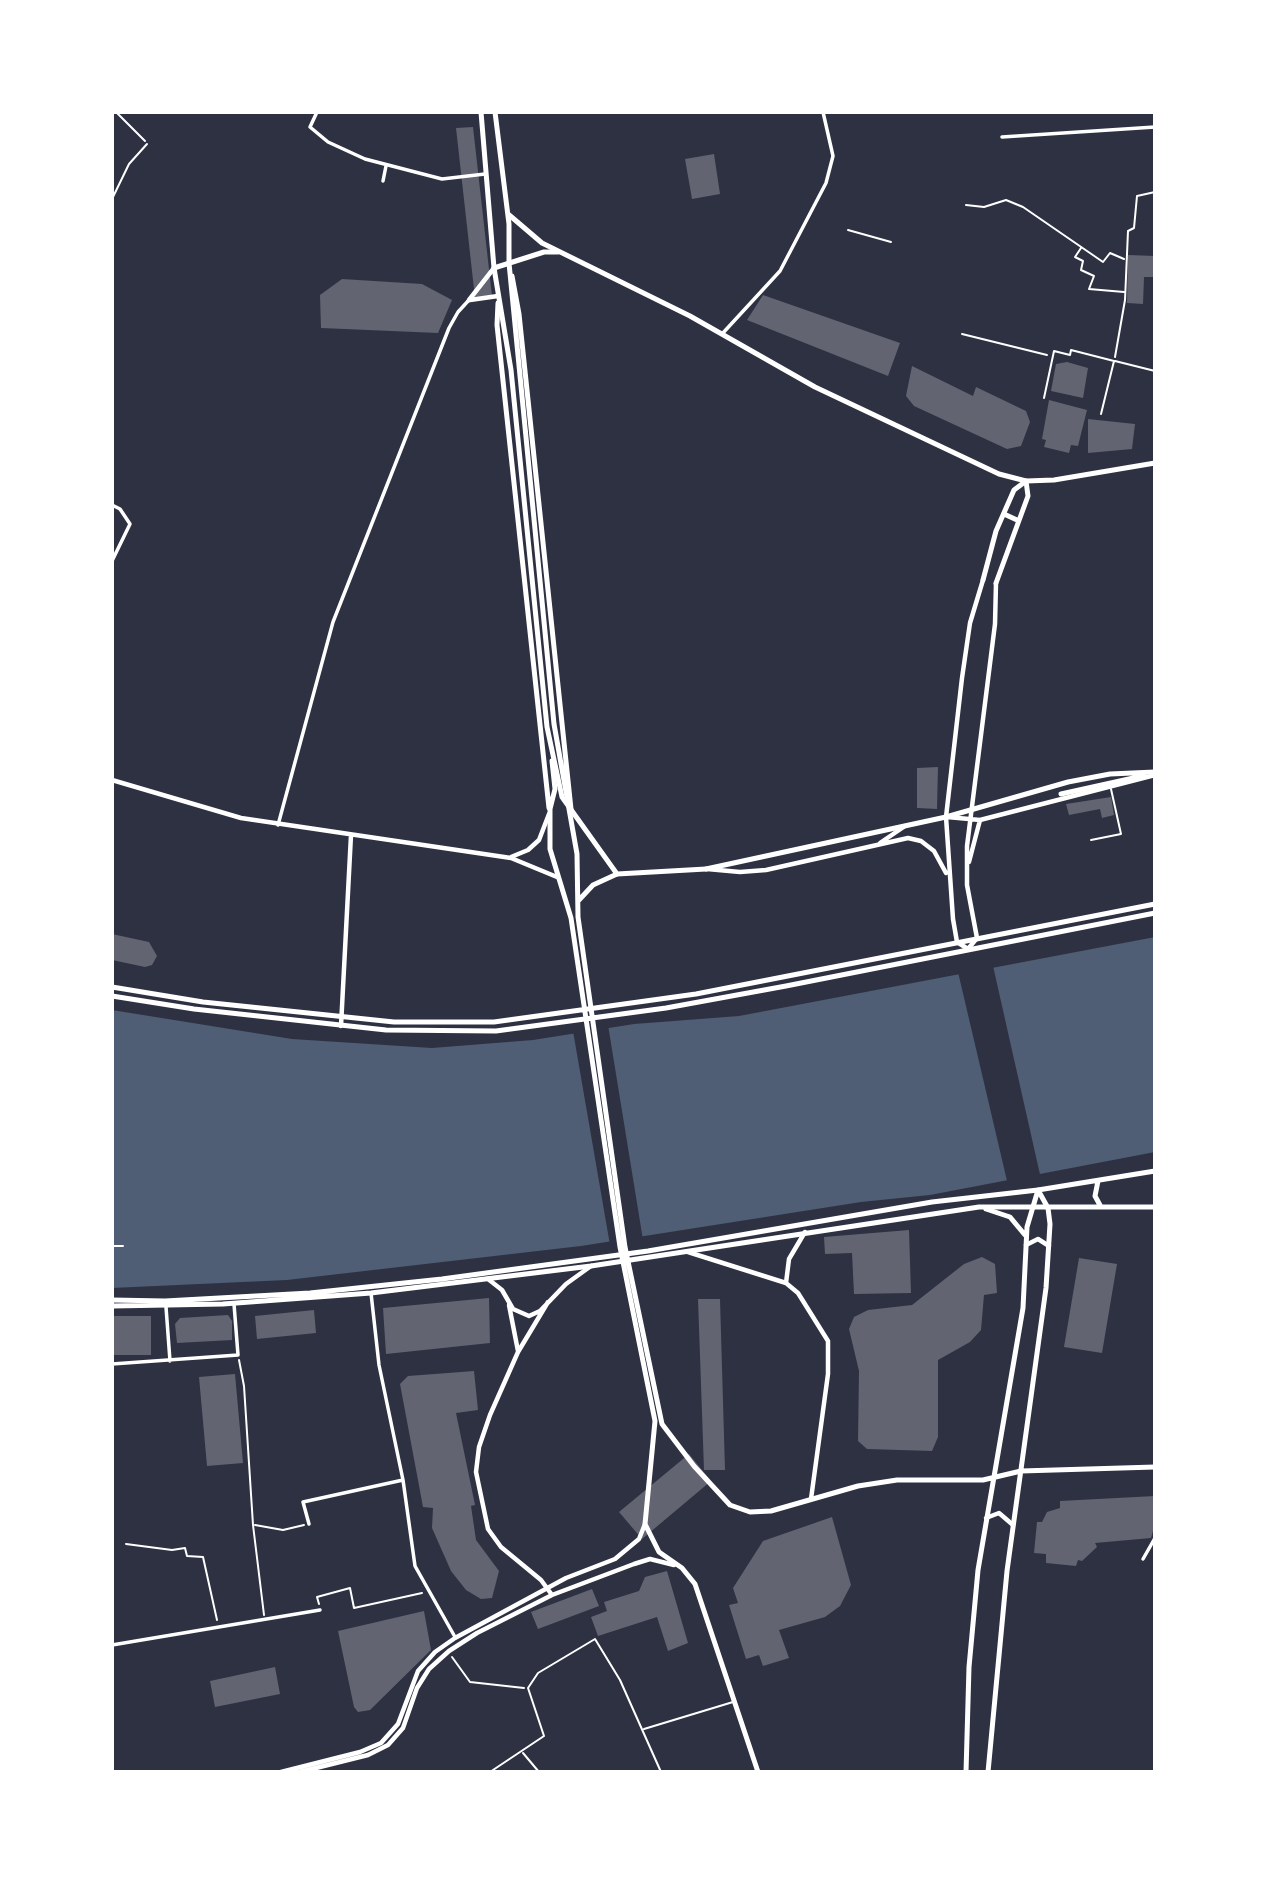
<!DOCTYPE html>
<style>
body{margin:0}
#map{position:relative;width:1267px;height:1884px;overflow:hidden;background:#2d3142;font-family:Helvetica,sans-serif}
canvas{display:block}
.frame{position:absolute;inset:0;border:114px solid #fff;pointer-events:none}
</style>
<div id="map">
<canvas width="1267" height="1884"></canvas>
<div class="frame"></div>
</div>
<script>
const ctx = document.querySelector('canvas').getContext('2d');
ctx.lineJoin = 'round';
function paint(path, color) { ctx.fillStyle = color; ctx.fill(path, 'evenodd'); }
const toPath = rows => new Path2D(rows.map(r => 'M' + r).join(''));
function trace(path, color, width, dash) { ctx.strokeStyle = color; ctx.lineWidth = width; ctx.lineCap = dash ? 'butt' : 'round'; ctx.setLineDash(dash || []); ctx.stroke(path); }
paint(toPath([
 [1155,937,1155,1152,930,1195,861,1202,581,1246,287,1280,112,1288,112,1010,292,1039,432,1048,533,1040,634,1024,739,1016]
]), '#4f5d75');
paint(toPath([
 [993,966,1041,1179,1008,1185,958,972],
 [608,1025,643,1240,610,1245,573,1031]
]), '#2d3142');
paint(toPath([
 [473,127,492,296,475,298,456,128],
 [714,154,720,194,692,199,685,159],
 [1128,255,1155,256,1155,277,1144,277,1143,304,1127,303],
 [342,279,422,284,452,300,438,333,321,328,320,295],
 [763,295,900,343,888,376,747,320],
 [1067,362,1088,368,1083,398,1051,391,1056,364],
 [912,366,973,396,976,387,1026,411,1030,422,1021,446,1007,449,914,406,906,396],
 [1049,400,1087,410,1078,446,1071,445,1069,453,1044,447,1046,440,1042,439],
 [1088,419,1135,424,1132,449,1088,453],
 [938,767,937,809,917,808,917,768],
 [1111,797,1114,815,1102,818,1100,809,1069,815,1066,804],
 [112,934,149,942,157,956,152,965,145,967,112,960],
 [909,1230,911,1293,854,1294,852,1253,825,1254,824,1237],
 [982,1257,995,1264,997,1293,984,1295,981,1330,970,1342,938,1360,938,1437,932,1451,867,1449,858,1441,859,1371,849,1329,854,1317,868,1310,912,1305,964,1264],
 [1079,1258,1117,1264,1102,1353,1064,1347],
 [489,1298,490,1343,386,1354,383,1308],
 [698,1299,720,1299,725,1470,704,1470],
 [314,1310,316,1333,257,1339,255,1316],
 [228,1315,232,1321,232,1340,177,1343,175,1324,180,1318],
 [112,1316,151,1316,151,1355,112,1355],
 [474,1371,478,1410,456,1413,475,1505,471,1506,476,1540,499,1571,492,1598,481,1599,466,1590,451,1571,432,1528,433,1508,423,1507,400,1384,408,1376],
 [235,1374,243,1463,207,1466,199,1377],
 [689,1454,711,1481,642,1539,619,1512],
 [1155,1496,1155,1524,1151,1538,1095,1543,1097,1547,1082,1561,1078,1560,1076,1566,1046,1563,1046,1554,1034,1553,1037,1522,1042,1522,1047,1512,1060,1508,1060,1501],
 [832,1517,851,1585,840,1606,825,1617,779,1630,789,1658,763,1666,759,1655,746,1659,729,1605,738,1603,733,1588,763,1541],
 [667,1571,688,1643,668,1651,657,1617,598,1636,591,1617,607,1611,604,1602,639,1591,645,1577],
 [592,1589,599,1606,538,1629,531,1612],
 [424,1611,431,1650,370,1710,358,1712,354,1707,338,1631],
 [275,1667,280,1694,215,1707,210,1681]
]), '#626471');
trace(toPath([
 [116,112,145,141],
 [966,205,984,207,1006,200,1023,207,1103,262,1110,253,1124,259],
 [1081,248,1075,257,1083,261,1081,270,1094,276,1089,289,1124,292],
 [962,334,1047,355],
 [1115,357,1125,300,1128,231,1134,228,1137,196,1155,192],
 [112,1246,123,1246],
 [239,1360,244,1386,253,1525,264,1615],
 [255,1525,283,1530,304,1525],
 [126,1544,172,1550,185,1548,187,1556,203,1557,217,1620],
 [319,1604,317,1597,350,1588,354,1608,422,1593],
 [452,1657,470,1682,524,1688]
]), '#fff', 2);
trace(toPath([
 [112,199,129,164,147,144],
 [848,230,891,242],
 [1115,361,1155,371],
 [1044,398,1054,351,1070,355,1071,350,1114,361,1101,414],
 [1091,840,1121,834,1111,789],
 [644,1729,733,1702],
 [523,1753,539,1772],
 [490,1772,544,1736,528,1688,538,1673,595,1639,620,1680,661,1772]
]), '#fff', 2);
trace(toPath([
 [317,112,310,127,328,142,365,159,442,179,485,174],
 [1002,137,1155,127],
 [383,181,386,166],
 [722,334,780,271,826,183,833,156,823,112],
 [112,505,120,509,130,524,112,561],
 [278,825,333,622,449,328,458,312,469,300],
 [371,1293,379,1365,403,1480,415,1566,455,1637],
 [166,1307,170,1361],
 [112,1364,238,1355,234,1304],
 [309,1524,303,1502,403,1480],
 [1143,1559,1155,1538],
 [112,1645,320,1610]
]), '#fff', 3.5);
trace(toPath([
 [469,300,494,268],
 [470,300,498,296],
 [983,580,970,623,962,678,946,817,953,919,957,942,968,949,977,938,967,885,967,846,995,624,996,583],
 [112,780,241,818,511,858,557,877],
 [947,817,980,820],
 [880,843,905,826],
 [511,857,528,850,539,840,549,814],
 [969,862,980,820,1155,775],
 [707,869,740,872,766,870,908,838,921,841,934,851,946,873],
 [341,1026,351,835],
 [1026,1245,1038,1239,1049,1246],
 [688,1252,786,1283,798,1293,828,1341,828,1374,811,1499],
 [488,1279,502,1290,513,1309,529,1316,540,1311,566,1284,591,1266],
 [786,1283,789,1259,805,1232],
 [548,1302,518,1352,490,1415,479,1447,476,1472,488,1529,501,1547,541,1580,552,1595],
 [509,1305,518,1351],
 [986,1518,999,1513,1013,1525],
 [281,1772,360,1752,381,1743,398,1724,418,1671,435,1652,455,1638,566,1578,615,1559,639,1539,645,1524],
 [300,1772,368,1755,388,1745,403,1728,417,1688,429,1669,449,1651,477,1633,552,1595,634,1564,650,1559,674,1565]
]), '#fff', 4.5);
trace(toPath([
 [509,263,554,724,577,854,578,917,625,1247,662,1424,694,1466,730,1505,750,1512,771,1511,858,1486,897,1480,983,1480,1021,1471,1155,1467],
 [494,268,544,252,558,252],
 [512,276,519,314,571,809],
 [498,303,497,325,549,808],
 [983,580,996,531,1014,490,1026,481,1054,480,1155,463],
 [552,761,555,789,550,809,550,849,571,918,620,1247,655,1421,645,1524,659,1552,682,1568,695,1584,758,1772],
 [1061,794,1147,775],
 [706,869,946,817,1068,782,1110,774,1155,772],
 [579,900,593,885,617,874],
 [112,987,203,1002,394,1022,494,1022,696,994,1155,904],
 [112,996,194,1009,386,1030,496,1031,666,1008,786,986,1155,913],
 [986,1209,1010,1217,1025,1235],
 [966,1772,969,1667,978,1570,1023,1308,1027,1227,1038,1190],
 [988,1772,1007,1571,1046,1288,1050,1224,1048,1208,1038,1190]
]), '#fff', 5);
trace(toPath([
 [481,112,494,268,511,370,547,727,562,797,617,874,706,869],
 [495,112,509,224,509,263],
 [508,214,542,243,690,316,815,387,999,474,1026,481,1028,496,996,583],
 [1004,514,1017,520],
 [1098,1181,1095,1196,1101,1207],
 [112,1300,165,1301,310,1293,442,1279,648,1251,932,1202,1038,1190,1155,1171],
 [112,1306,223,1304,371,1293,591,1266,979,1207,1155,1207]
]), '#fff', 5);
</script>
